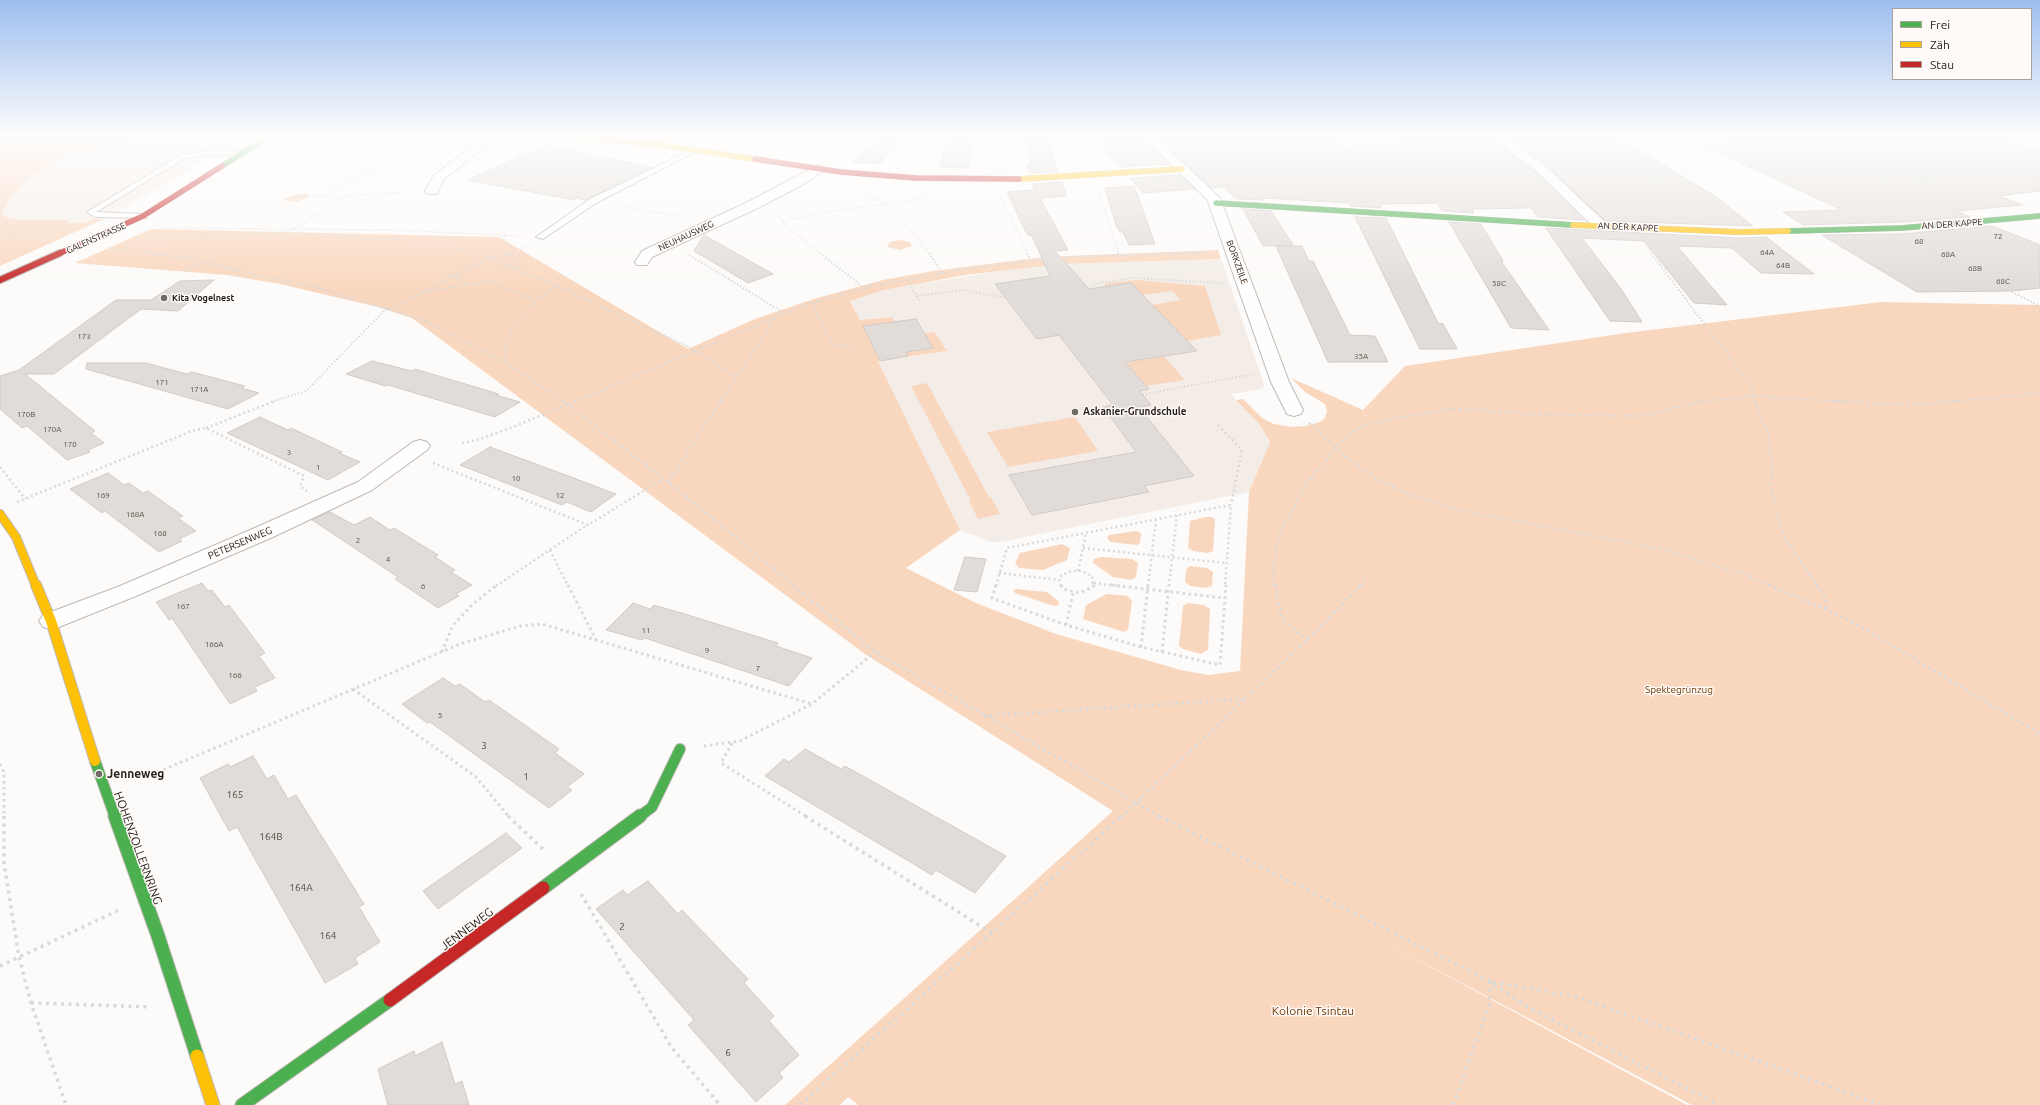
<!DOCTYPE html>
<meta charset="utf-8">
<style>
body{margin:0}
#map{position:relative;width:2040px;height:1105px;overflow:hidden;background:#fdfbf9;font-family:Ubuntu,sans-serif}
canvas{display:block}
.legend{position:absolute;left:1892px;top:8px;width:140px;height:72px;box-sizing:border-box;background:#fffaf7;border:1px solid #a8a29d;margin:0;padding:5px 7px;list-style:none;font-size:12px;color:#251d17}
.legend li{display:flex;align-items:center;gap:8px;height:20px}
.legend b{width:20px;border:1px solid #a8a29d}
</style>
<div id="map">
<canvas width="2040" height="1105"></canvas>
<ul class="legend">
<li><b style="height:5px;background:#4caf50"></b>Frei</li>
<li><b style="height:5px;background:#ffc107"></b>Zäh</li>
<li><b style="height:5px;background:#c62828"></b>Stau</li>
</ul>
</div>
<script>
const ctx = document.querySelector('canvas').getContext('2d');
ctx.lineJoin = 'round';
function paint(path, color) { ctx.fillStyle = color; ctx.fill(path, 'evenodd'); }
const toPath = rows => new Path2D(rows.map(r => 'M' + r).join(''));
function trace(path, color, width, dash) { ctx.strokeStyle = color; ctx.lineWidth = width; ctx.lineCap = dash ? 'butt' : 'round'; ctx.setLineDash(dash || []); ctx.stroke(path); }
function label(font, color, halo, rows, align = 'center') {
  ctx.font = font + ' Ubuntu,sans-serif'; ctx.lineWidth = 3; ctx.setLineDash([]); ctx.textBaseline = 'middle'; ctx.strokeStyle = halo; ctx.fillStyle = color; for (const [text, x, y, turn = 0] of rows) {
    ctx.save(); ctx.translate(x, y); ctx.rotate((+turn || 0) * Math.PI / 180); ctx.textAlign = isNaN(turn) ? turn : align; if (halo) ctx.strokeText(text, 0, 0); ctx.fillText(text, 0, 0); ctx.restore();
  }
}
paint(toPath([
 [241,137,179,176,104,219,93,219,86,223,64,223,69,220,19,220,8,218,2,215,2,210,23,182,75,147,127,144,137,138],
 [1221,259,1264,384,1264,387,1257,390,1231,394,1259,424,1270,442,1249,492,1000,542,991,542,960,530,878,361,947,351,903,335,892,317,860,320,850,301,884,290,917,284,1008,270,1062,264]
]), '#f4ede7');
paint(toPath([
 [0,136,242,136,137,138,127,144,75,147,23,182,3,210,2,215,8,218,19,220,70,220,65,223,86,223,93,219,104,219,0,266],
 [298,194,307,194,310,196,297,202,284,200,288,197],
 [151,229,499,237,688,349,755,319,814,299,883,280,933,271,1044,257,1218,250,1221,259,1062,264,965,275,884,290,850,301,860,320,892,317,903,335,934,332,947,351,878,361,960,530,906,568,976,603,1056,634,1181,670,1208,675,1240,671,1249,492,1270,442,1259,424,1236,400,1243,399,1262,418,1274,424,1292,427,1305,426,1320,422,1325,418,1327,411,1325,404,1305,392,1291,378,1363,410,1405,366,1626,333,1881,302,2040,305,2040,1105,1692,1105,1375,937,1687,1105,858,1105,848,1097,840,1105,785,1105,1113,811,865,654,412,318,378,307,280,284,227,275,75,263],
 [901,240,910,242,912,246,900,250,887,247,890,242],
 [1137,280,1205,286,1221,335,1165,345,1152,305,1181,300,1172,291,1143,295,1131,283,1101,288,1107,283],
 [1164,356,1185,380,1146,386,1126,362],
 [927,383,989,497,991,497,1000,514,978,519,969,501,971,501,911,386],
 [1075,417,1098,451,1008,467,987,432],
 [1206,517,1211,517,1215,519,1213,551,1208,553,1193,551,1188,548,1190,521],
 [1136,531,1141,533,1140,543,1137,545,1110,542,1107,538,1109,535],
 [1062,544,1070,548,1067,560,1043,570,1019,568,1015,563,1020,553],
 [1101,557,1132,559,1138,563,1136,577,1131,580,1113,577,1093,563,1094,559],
 [1190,566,1207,568,1213,572,1212,586,1206,588,1190,586,1185,582,1186,570],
 [1016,589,1047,592,1058,601,1059,605,1054,606,1015,593,1013,590],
 [1107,594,1128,596,1132,601,1128,630,1124,632,1083,619,1086,605],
 [1188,603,1204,605,1210,609,1208,650,1201,654,1183,649,1179,646,1183,606]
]), '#f9d7be');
const building = toPath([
 [879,136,904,136,880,164,853,162,879,136],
 [948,136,975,136,968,168,940,167,948,136],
 [1024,136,1046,136,1058,172,1030,173,1027,164,1031,163,1024,136],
 [1093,136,1141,136,1169,164,1121,167,1093,136],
 [1157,136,1332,136,1340,146,1351,146,1399,144,1393,139,1488,137,1535,172,1584,220,1538,217,1531,208,1472,209,1474,213,1442,211,1437,203,1380,204,1381,208,1350,206,1349,203,1263,198,1264,200,1237,199,1224,187,1212,188,1157,136],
 [1611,136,1617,140,1621,139,1716,197,1753,226,1606,221,1545,164,1506,137,1611,136],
 [1767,136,1993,136,2040,151,2040,191,1999,196,2023,205,1956,211,1970,217,1902,222,1804,225,1783,212,1842,210,1696,142,1767,136],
 [547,145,574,151,651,167,586,200,576,198,574,200,467,180,547,145],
 [1180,175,1195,189,1143,193,1130,178,1180,175],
 [1062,182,1066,196,1040,198,1068,250,1055,251,1089,289,1131,283,1197,351,1125,362,1149,389,1140,391,1151,405,1139,407,1194,476,1144,486,1149,492,1032,515,1009,475,1136,452,1103,407,1113,405,1059,335,1037,339,995,284,1050,276,1032,236,1029,236,1025,230,1007,192,1034,190,1033,184,1062,182],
 [1134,186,1155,244,1129,245,1123,232,1120,232,1116,225,1105,188,1134,186],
 [1243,209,1271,211,1293,245,1263,246,1243,209],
 [1355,217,1386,218,1438,323,1443,324,1457,349,1420,349,1355,217],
 [1449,222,1481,224,1503,261,1501,261,1549,330,1511,328,1449,222],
 [1992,226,2040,245,2040,288,2012,291,1917,292,1822,235,1902,234,1992,226],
 [1546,228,1739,238,1766,237,1814,274,1761,273,1732,248,1677,246,1727,305,1694,303,1644,241,1582,238,1621,289,1642,322,1610,321,1546,228],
 [704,235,773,274,748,283,694,251,704,235],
 [1276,246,1302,246,1309,261,1313,261,1350,335,1375,336,1388,362,1328,362,1276,246],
 [214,280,178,311,141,309,54,374,25,374,95,431,91,433,104,443,88,450,90,452,67,460,27,426,22,428,0,409,0,376,19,370,116,300,151,300,180,281,214,280],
 [916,319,933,348,906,352,908,356,880,361,863,326,916,319],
 [372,361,412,371,415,369,499,394,496,395,520,402,495,417,388,385,385,386,346,374,372,361],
 [87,363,146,363,187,374,192,372,245,386,241,388,259,393,228,409,86,369,87,363],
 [260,417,288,430,291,428,342,452,339,453,360,462,328,480,227,433,260,417],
 [490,447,563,474,616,494,591,512,567,502,562,505,460,465,490,447],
 [108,473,124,485,129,483,143,493,148,491,183,516,178,518,196,531,179,539,182,541,159,552,105,511,102,513,70,489,108,473],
 [330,512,354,525,370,517,390,530,394,528,438,555,435,557,455,570,451,572,472,585,456,594,459,596,438,608,395,579,398,577,312,520,330,512],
 [965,557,986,559,977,592,954,590,965,557],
 [202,583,208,591,212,590,225,607,229,605,265,653,259,656,275,678,255,687,257,691,230,704,172,618,169,620,156,602,202,583],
 [633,603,650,609,654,605,688,615,778,643,776,646,812,658,789,686,645,638,642,640,606,630,633,603],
 [443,678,455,686,460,684,485,702,489,700,559,749,555,753,584,774,567,787,572,790,549,808,430,722,427,723,402,704,443,678],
 [805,749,841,769,845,766,1006,856,975,893,936,870,932,875,765,776,784,759,789,762,805,749],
 [253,756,267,779,274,775,288,799,296,795,364,904,359,907,380,942,355,958,358,964,325,983,237,827,229,831,200,778,228,764,230,767,253,756],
 [506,833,522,848,438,909,423,891,506,833],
 [648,881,678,914,682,910,748,979,744,983,774,1016,769,1021,799,1055,779,1073,783,1078,756,1102,688,1025,694,1020,596,909,623,890,627,895,648,881],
 [442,1042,455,1084,462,1081,469,1105,388,1105,378,1069,414,1051,415,1056,442,1042]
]);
paint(building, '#e1dcd7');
trace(building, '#d0cbc8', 1);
const lane = toPath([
 [693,149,698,150,596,203,543,239,536,237,590,199,693,149],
 [206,151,244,151,247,153,244,155,206,155,185,158,96,212,143,214,146,214,146,218,95,217,87,212,181,155,206,151]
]);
const street = toPath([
 [486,136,499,136,443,180,437,194,427,194,425,191,434,175,486,136],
 [1142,136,1155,136,1220,198,1289,382,1303,410,1301,414,1294,416,1287,414,1271,382,1207,199,1142,136],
 [1489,136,1503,136,1544,165,1606,223,1608,226,1606,229,1596,229,1536,171,1489,136],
 [818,165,822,166,824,169,822,172,804,184,758,208,652,257,647,265,637,265,635,262,642,251,748,202,818,165],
 [420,440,427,442,430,446,427,450,372,490,273,537,136,596,59,627,51,629,43,627,39,621,43,615,120,586,257,527,358,482,413,442,420,440]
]);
const fastFar2 = toPath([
 [222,166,269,136],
 [1216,203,1573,225],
 [1788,231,1902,228,2040,216]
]);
const fastFar1 = toPath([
 [95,761,115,817],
 [639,817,652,807,680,749]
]);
const fast = toPath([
 [115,816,158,936,197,1056],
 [543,888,640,816],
 [242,1105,390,1000]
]);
const slowFar3 = toPath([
 [573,136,662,145,755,159],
 [1019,179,1182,169],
 [1573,225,1739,232,1788,231]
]);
const slowFar2 = toPath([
 [0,514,16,537,36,586]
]);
const slowFar1 = toPath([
 [36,585,51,621,95,761]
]);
const slow = toPath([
 [197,1056,213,1105]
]);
const jamFar2 = toPath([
 [755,159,841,172,916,178,1019,179],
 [58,254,143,216,222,166]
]);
const jamFar1 = toPath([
 [0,280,60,253]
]);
const jam = toPath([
 [390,1000,543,888]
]);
trace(lane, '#bdb8b4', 2);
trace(street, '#bdb8b4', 2);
trace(fastFar2, '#bdb8b4', 6);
trace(fastFar1, '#bdb8b4', 12);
trace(fast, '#bdb8b4', 15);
trace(slowFar3, '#bdb8b4', 6);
trace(slowFar2, '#bdb8b4', 10);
trace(slowFar1, '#bdb8b4', 12);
trace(slow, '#bdb8b4', 15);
trace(jamFar2, '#bdb8b4', 6);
trace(jamFar1, '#bdb8b4', 8);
trace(jam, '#bdb8b4', 15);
trace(toPath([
 [757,136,761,141],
 [1015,136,1023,158,1019,160],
 [1089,136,1106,156],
 [1585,136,1594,142,1618,149,1644,164,1631,165,1705,212],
 [1779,136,1947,206],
 [1811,136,1978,202],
 [538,138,519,154,582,169,612,172],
 [0,142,202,136],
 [780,145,799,136],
 [854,154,873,136],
 [938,161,947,136],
 [1567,167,1631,165],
 [1098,191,1119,254],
 [864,193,891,206,930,254],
 [345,196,406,192],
 [1000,196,1028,254],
 [288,198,327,195],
 [621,207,681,216],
 [776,214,791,230,821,254],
 [783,221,820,213,925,198],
 [160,228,388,230,523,236],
 [294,229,345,196,327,196,327,194,354,177,370,173,430,136],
 [0,234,41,241],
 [504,236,512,254],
 [126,246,206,236,289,232,405,240,468,250,481,254],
 [1646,246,1652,254],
 [1919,246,1936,254],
 [115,249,158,254],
 [506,254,520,250,528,245],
 [1162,254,1212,253]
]), '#dad9d8', 1.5, [1, 2]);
trace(toPath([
 [149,253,189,258,263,277,304,284,423,320,506,363,564,402],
 [478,253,557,286,695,350,736,377],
 [512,253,518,268],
 [820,253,864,288],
 [929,253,942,272],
 [1027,253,1031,261],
 [1118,253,1119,255],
 [1651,253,1752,387,1755,402],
 [1933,253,2040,306],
 [689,255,784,313],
 [187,271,202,262],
 [453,275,467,284],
 [906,278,920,302],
 [423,292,490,281,535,301],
 [917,296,963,290,1007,298],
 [812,302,832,346,860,347],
 [390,309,481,262,510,253],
 [1135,350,1087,297,1094,284,1133,278,1222,283],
 [506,363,507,338,513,326,535,301,557,286],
 [1139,395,1254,374],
 [271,402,306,391,387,308],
 [574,402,802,306,872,286,970,268,1048,259,1085,256,1204,253],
 [721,402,776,317],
 [1695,402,1753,396,1849,402],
 [1947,402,2040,393]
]), '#dad9d8', 2, [1.5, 2]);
trace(toPath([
 [563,401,668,482,795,586],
 [1755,401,1768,434,1773,469,1770,486,1784,536,1817,586],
 [1832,401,1909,405,1958,401],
 [1309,423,1347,458,1376,478,1410,495,1458,510,1662,549,1749,576,1772,586],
 [1218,425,1242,450,1231,505],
 [206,428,275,401],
 [462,443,477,440,513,427,576,401],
 [433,463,588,525,663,479],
 [0,467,25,499],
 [668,482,721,401],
 [17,502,192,431,206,428,304,476,300,486,307,491],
 [1083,548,1226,563],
 [550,550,568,586],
 [1078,571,1086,533],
 [999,573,1059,580],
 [1094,583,1120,586],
 [496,586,587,525],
 [996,586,1007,548,1231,505,1225,586],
 [1061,586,1059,579,1062,575,1071,571,1082,571,1092,576,1093,586],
 [1148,586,1156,520],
 [1169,586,1177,515],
 [1275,586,1273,577,1278,537,1307,482,1328,459,1335,446,1356,429,1384,420,1453,409,1556,415,1642,416,1702,401],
 [1360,586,1366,580]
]), '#dad9d8', 2.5, [2, 3]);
trace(toPath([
 [568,585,596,640],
 [793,585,875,652,1161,817],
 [996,585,992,598,1066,625,1141,647,1220,665,1226,585],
 [1061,585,1063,589,1079,593,1093,587,1094,585],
 [1111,585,1224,598],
 [1275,585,1282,619,1307,640],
 [1769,585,1849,620,2040,734],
 [1817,585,1826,599,1826,610],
 [1066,625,1073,593],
 [1141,647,1148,585],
 [442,652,453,625,473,604,497,585],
 [1162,652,1169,585],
 [353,689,476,777,509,817],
 [984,716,1244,699],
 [732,743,721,763,807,817],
 [704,746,740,741,812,704,875,652],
 [0,764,4,772,4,817],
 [158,772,460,644,521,626,542,624,812,704],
 [1121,817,1307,640,1361,585]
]), '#dad9d8', 3, [2.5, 3.5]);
trace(toPath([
 [4,816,4,863,19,957,31,1003,66,1105],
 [508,816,546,852],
 [805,816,992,933],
 [1159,816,1490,981,1526,1006,1719,1105],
 [581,894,672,1048,720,1105],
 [0,966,119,910],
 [1493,982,1578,997,1882,1105],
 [31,1003,151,1007],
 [800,1105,1122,816],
 [1453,1105,1490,1004,1490,982]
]), '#dad9d8', 3.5, [3, 4.5]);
paint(lane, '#fffefe');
paint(street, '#fffefe');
trace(fastFar2, '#4caf50', 5.5);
trace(fastFar1, '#4caf50', 10);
trace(fast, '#4caf50', 13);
trace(slowFar3, '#ffc107', 5.5);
trace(slowFar2, '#ffc107', 8);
trace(slowFar1, '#ffc107', 10);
trace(slow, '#ffc107', 13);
trace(jamFar2, '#c62828', 5.5);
trace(jamFar1, '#c62828', 6);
trace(jam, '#c62828', 13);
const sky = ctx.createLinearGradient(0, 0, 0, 291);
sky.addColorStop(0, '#9dbeef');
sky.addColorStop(0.47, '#fefdfc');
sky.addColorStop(1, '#fefdfc00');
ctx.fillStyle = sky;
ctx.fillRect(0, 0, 2040, 291);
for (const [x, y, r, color] of [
 [164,298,4,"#716b66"],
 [1075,412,4,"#716b66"],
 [99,774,4,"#716b66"]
]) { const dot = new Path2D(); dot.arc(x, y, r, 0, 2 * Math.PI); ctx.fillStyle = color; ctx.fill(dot); trace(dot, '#fffaf7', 1.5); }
label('8px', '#544d47', null, [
 ["72",1998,236],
 ["68",1919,241],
 ["64A",1767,252],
 ["68A",1948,254],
 ["64B",1783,265],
 ["68B",1975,268],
 ["68C",2003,281],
 ["58C",1499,283],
 ["173",84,336],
 ["35A",1361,356],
 ["171",162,382],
 ["171A",199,389],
 ["170B",26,414],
 ["170A",52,429],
 ["170",70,444],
 ["3",289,452],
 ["1",318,467],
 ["10",516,478],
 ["169",103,495],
 ["12",560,495],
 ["168A",135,514],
 ["168",160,533],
 ["2",358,540],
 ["4",388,559],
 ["6",423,586],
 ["167",183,606],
 ["11",646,630],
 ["166A",214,644],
 ["9",707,650],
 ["7",758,668],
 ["166",235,675],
 ["5",440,715]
]);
label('9px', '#251d17', '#fffaf7', [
 ["AN DER KAPPE",1952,224,-4],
 ["AN DER KAPPE",1628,227,3],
 ["NEUHAUSWEG",686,236,-25],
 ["GALENSTRASSE",96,238,-24],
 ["BORKZEILE",1237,262,70]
]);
label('bold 9px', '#251d17', '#fffaf7', [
 ["Kita Vogelnest",172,298]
], 'left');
label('bold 10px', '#251d17', '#fffaf7', [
 ["Askanier-Grundschule",1083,412]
], 'left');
label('10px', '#251d17', '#fffaf7', [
 ["PETERSENWEG",240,543,-23]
]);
label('10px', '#6e3800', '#fffaf7', [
 ["Spektegrünzug",1679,690]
]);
label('10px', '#544d47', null, [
 ["3",484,746],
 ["1",526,777],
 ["165",235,795],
 ["164B",271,837],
 ["164A",301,888],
 ["2",622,927],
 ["164",328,936],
 ["6",728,1053]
]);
label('bold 12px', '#251d17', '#fffaf7', [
 ["Jenneweg",107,774]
], 'left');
label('12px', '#251d17', '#fffaf7', [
 ["HOHENZOLLERNRING",138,848,70],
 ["JENNEWEG",467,929,-37]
]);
label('12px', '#6e3800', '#fffaf7', [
 ["Kolonie Tsintau",1313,1011]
]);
</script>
